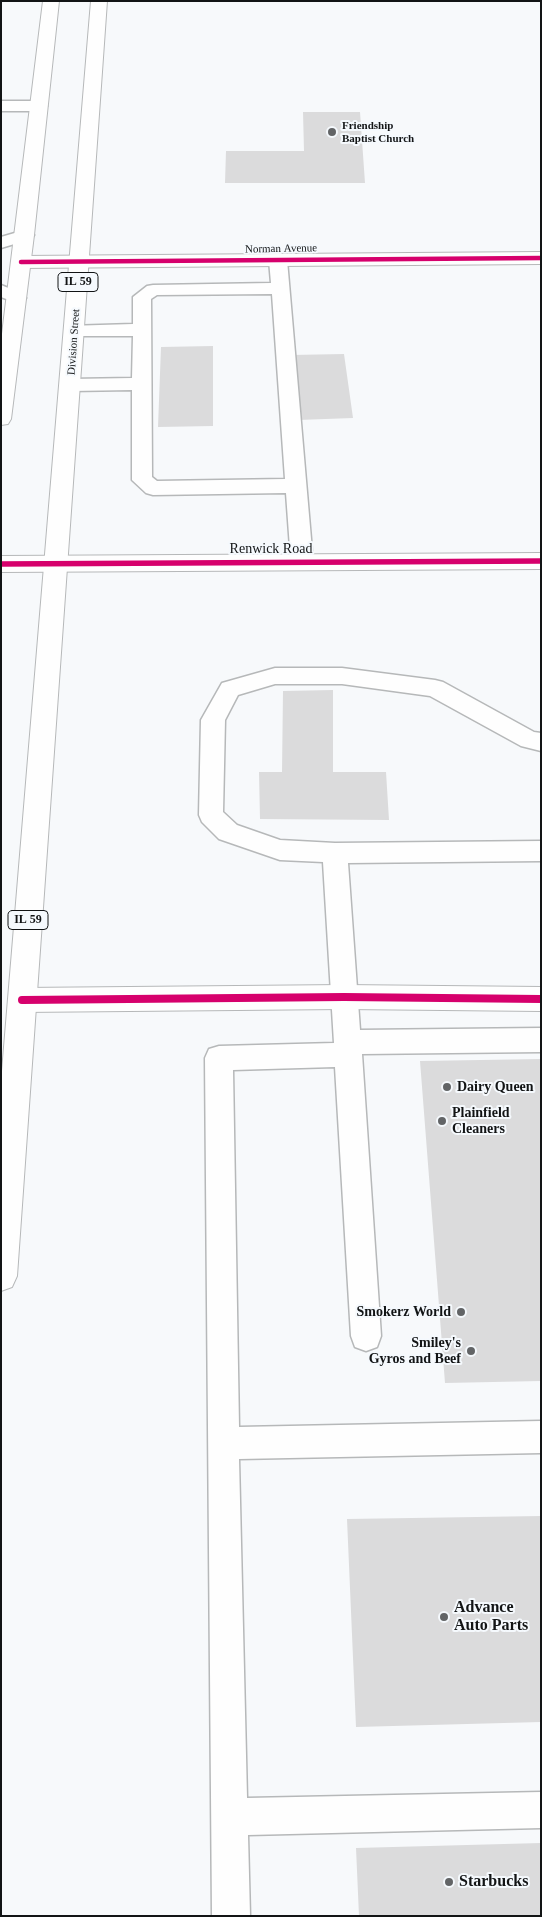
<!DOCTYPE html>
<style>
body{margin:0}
#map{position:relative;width:542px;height:1917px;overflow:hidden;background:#f7f9fb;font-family:"Times New Roman",serif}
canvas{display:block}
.frame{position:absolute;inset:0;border:2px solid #121415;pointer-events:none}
</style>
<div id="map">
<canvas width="542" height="1917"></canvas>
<div class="frame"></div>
</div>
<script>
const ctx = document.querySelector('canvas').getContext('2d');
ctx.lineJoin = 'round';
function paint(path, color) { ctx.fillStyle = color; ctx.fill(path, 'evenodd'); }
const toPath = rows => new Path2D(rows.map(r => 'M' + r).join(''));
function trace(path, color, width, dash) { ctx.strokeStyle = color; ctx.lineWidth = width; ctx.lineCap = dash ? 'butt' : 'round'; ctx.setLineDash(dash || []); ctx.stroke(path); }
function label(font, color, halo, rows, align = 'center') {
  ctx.font = font + ' "Times New Roman",serif'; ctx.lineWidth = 4; ctx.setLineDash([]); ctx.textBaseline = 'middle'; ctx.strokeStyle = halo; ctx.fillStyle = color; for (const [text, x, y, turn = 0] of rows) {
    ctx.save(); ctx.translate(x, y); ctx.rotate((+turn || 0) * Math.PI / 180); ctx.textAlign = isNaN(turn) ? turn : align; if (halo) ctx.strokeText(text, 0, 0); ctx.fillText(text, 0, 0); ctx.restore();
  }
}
paint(toPath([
 [303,112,360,112,365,183,225,183,226,151,304,151],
 [213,346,213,426,158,427,161,347],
 [344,354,353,418,298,420,291,355],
 [333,690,333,772,386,772,389,820,260,819,259,772,282,772,283,691],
 [541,1059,541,1381,445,1383,420,1061],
 [541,1516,541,1722,356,1727,347,1519],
 [541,1843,541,1916,359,1916,356,1848]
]), '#dbdbdc');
const lane = toPath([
 [1,101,39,101,45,103,47,106,45,109,39,111,1,111,1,101],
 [25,230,31,231,34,235,31,239,1,248,1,237,25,230],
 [278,255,284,256,287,260,313,562,310,567,302,569,294,567,291,562,286,493,153,495,146,493,132,480,132,390,71,391,64,389,61,385,64,381,71,379,132,378,133,336,74,336,67,334,65,330,67,326,133,324,133,297,147,286,153,285,271,283,269,260,272,256,278,255],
 [272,294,285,479,157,481,152,477,151,299,157,295,272,294],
 [1,285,23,294,26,298,23,302,17,303,1,297,1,285],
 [275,668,342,668,435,680,443,682,534,732,541,733,541,751,521,746,430,696,342,684,275,684,238,695,225,720,223,812,237,825,280,840,335,843,541,841,541,861,348,863,360,1030,541,1028,541,1052,362,1054,381,1336,377,1347,366,1351,355,1347,351,1336,335,1067,233,1070,239,1427,541,1421,541,1453,239,1459,247,1798,541,1792,541,1828,248,1835,250,1916,212,1916,205,1058,209,1049,219,1046,334,1043,323,862,280,860,219,839,202,822,199,815,201,720,222,683,275,668]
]);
const street = toPath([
 [541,252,541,264,21,268,14,266,12,262,14,258,21,256,541,252],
 [344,985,541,987,541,1011,344,1009,22,1012,12,1009,8,1000,12,991,22,988,344,985]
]);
const secondary = toPath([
 [541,553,541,569,1,572,1,556,541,553]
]);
const primary = toPath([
 [43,1,59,1,34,235,11,419,8,424,1,425,1,342,43,1],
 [91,1,107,1,17,1276,12,1287,1,1291,1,1083,91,1]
]);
trace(lane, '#b6b8b9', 3);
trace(street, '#b6b8b9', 2);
trace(secondary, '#b6b8b9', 2);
trace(primary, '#b6b8b9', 2);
paint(lane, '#fefefe');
paint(street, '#fefefe');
paint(secondary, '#fefefe');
paint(primary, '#fefefe');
trace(toPath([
 [21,262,541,258]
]), '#d6006c', 4.5);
trace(toPath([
 [1,564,541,561]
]), '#d6006c', 5.5);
trace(toPath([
 [22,1000,344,997,541,999]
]), '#d6006c', 8);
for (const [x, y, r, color] of [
 [332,132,5,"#626466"],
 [447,1087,5,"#626466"],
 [442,1121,5,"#626466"],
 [461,1312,5,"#626466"],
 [471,1351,5,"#626466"],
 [444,1617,5,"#626466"],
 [449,1882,5,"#626466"]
]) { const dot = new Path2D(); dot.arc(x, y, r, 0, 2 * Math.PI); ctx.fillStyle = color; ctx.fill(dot); trace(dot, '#f5f9fd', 2); }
label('bold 11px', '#121415', '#f5f9fd', [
 ["Friendship",342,126],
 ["Baptist Church",342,139]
], 'left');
label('11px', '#121415', '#f5f9fd', [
 ["Norman Avenue",281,249,-1],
 ["Division Street",74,342,-86]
]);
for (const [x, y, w] of [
 [78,282,40],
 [28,920,40]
]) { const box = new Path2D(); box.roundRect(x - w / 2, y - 9.5, w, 19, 4); ctx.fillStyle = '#f5f9fd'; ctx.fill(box); trace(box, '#121415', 1); }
label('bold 12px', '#121415', null, [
 ["IL 59",78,282],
 ["IL 59",28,920]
]);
label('14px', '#121415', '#f5f9fd', [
 ["Renwick Road",271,549]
]);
label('bold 14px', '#121415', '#f5f9fd', [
 ["Dairy Queen",457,1087],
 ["Plainfield",452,1113],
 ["Cleaners",452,1129],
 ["Smokerz World",451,1312,"right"],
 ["Smiley's",461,1343,"right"],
 ["Gyros and Beef",461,1359,"right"]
], 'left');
label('bold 16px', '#121415', '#f5f9fd', [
 ["Advance",454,1608],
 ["Auto Parts",454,1626],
 ["Starbucks",459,1882]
], 'left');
</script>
